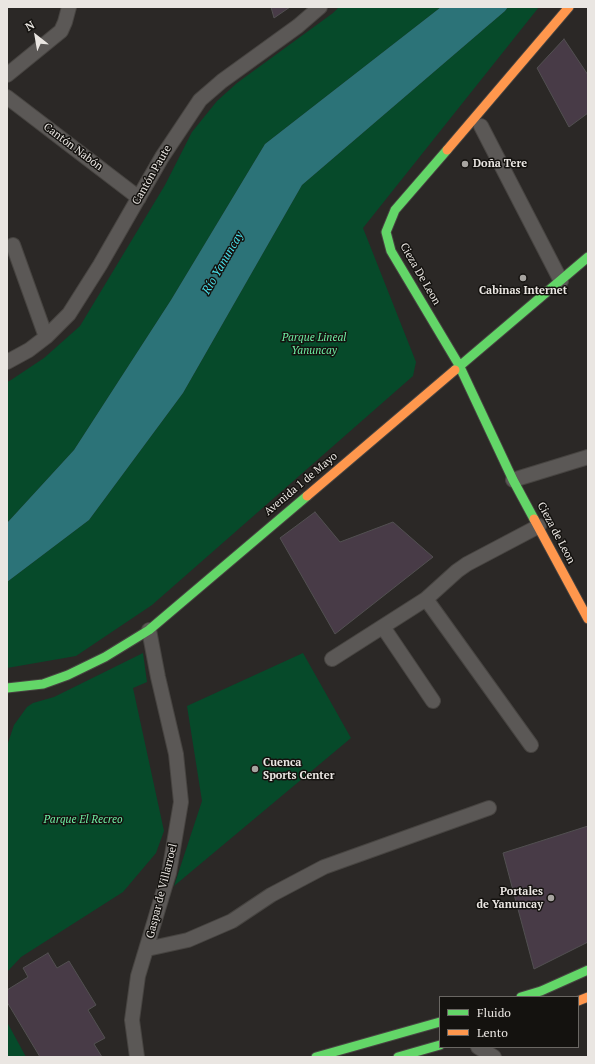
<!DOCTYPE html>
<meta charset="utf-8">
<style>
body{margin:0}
#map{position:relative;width:595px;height:1064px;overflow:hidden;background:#2b2826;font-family:"PT Serif",serif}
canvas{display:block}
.frame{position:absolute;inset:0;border:8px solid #eae6e2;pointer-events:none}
.legend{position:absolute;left:439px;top:996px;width:140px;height:52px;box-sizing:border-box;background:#14120f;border:1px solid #6a6763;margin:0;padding:5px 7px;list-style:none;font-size:12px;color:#eae6e2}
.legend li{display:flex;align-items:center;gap:8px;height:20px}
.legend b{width:20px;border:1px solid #6a6763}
.north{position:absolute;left:16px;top:16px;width:40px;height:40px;-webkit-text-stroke:3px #14120f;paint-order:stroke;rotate:329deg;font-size:11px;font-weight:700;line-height:16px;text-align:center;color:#eae6e2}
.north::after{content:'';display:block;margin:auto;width:14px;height:18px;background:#eae6e2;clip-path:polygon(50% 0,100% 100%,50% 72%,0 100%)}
</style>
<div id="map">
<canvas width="595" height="1064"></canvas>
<div class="frame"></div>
<ul class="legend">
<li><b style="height:5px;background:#63d668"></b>Fluido</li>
<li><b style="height:5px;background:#ff974d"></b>Lento</li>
</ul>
<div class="north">N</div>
</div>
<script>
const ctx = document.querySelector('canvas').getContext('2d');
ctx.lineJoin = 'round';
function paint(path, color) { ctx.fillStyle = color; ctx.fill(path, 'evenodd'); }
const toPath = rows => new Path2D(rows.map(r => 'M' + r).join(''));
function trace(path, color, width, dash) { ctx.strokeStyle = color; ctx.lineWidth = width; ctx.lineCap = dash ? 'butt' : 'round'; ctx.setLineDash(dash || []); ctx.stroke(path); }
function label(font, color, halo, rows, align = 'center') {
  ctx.font = font + ' "PT Serif",serif'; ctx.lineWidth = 3; ctx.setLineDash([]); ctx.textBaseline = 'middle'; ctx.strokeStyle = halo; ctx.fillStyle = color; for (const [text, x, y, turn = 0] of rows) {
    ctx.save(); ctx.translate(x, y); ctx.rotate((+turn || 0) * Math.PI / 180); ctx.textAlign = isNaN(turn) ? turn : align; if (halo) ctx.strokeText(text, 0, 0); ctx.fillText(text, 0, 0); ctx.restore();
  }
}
paint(toPath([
 [339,7,441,7,265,144,171,300,74,450,7,523,7,382,11,380,44,358,80,326,165,185,192,132,217,101,237,83,333,13],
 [508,7,539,7,363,228,416,362,413,376,152,605,76,656,7,668,7,582,89,520,183,393,302,185,505,11],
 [143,653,147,682,133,688,164,831,156,853,123,892,21,957,7,972,7,746,14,725,27,707,33,703,54,697],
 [303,653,351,738,174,886,202,801,187,706],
 [7,1022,26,1057,7,1057]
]), '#064a2a');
paint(toPath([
 [441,7,508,7,505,11,302,185,183,393,89,520,7,582,7,523,74,450,171,300,265,144]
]), '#2c7378');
const building = toPath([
 [271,7,290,7,274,18,271,7],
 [564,39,588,75,588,113,569,127,537,68,564,39],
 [315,512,340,542,393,522,433,557,335,634,280,538,315,512],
 [588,826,588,942,534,969,503,853,588,826],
 [48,953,57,968,69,961,96,1005,88,1010,105,1038,94,1044,102,1057,40,1057,7,1002,7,990,28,977,23,968,48,953]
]);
paint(building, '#483b47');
trace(building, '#525051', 1);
const street = toPath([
 [7,75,61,31,65,22,69,7],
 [7,97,139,198],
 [481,126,561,281],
 [13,245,46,337],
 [7,362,29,350,46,337,69,314,100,265,162,157,200,100,222,81,298,26,320,7],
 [513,480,588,457],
 [426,599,531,745],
 [383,627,433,701],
 [332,659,426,599,457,571,467,564,539,526],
 [147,949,188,940,232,921,271,895,324,867,489,808],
 [478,1047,494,1057],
 [137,1057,132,1020,138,976,169,873,181,802,176,754,158,677,149,630]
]);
const fast = toPath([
 [447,150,395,210,386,232,391,251,459,365,513,480,534,519],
 [455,370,588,257],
 [7,688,43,684,68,675,105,657,149,630,307,496],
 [521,997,541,991,588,970],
 [316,1057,440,1022],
 [398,1057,440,1045]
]);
const slow = toPath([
 [447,150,569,7],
 [307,496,455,370],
 [534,519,588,619],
 [578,1001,588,997]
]);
trace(street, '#474441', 16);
trace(fast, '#474441', 11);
trace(slow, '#474441', 11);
trace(street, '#5b5856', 14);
trace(fast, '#63d668', 9);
trace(slow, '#ff974d', 9);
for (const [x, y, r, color] of [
 [465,164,4,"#a7a4a0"],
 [523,278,4,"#a7a4a0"],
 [255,769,4,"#a7a4a0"],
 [551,898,4,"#a7a4a0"]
]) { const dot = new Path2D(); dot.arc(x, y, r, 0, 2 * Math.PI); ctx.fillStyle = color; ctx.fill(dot); trace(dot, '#14120f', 1.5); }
label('11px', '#eae6e2', '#14120f', [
 ["Cantón Nabón",73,147,37],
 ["Cantón Paute",152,175,-60],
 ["Cieza De Leon",420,274,60],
 ["Avenida 1 de Mayo",301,484,-40],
 ["Cieza de Leon",556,533,62],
 ["Gaspar de Villarroel",162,891,-76]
]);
label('bold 11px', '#eae6e2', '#14120f', [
 ["Doña Tere",473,164],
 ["Cabinas Internet",523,291,"center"],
 ["Cuenca",263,763],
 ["Sports Center",263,776],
 ["Portales",543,892,"right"],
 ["de Yanuncay",543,905,"right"]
], 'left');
label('italic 11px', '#6fefa4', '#14120f', [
 ["Parque Lineal",314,338],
 ["Yanuncay",314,351],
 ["Parque El Recreo",83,820]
]);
label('italic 12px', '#49e0eb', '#14120f', [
 ["Río Yanuncay",223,263,-60]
]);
</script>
